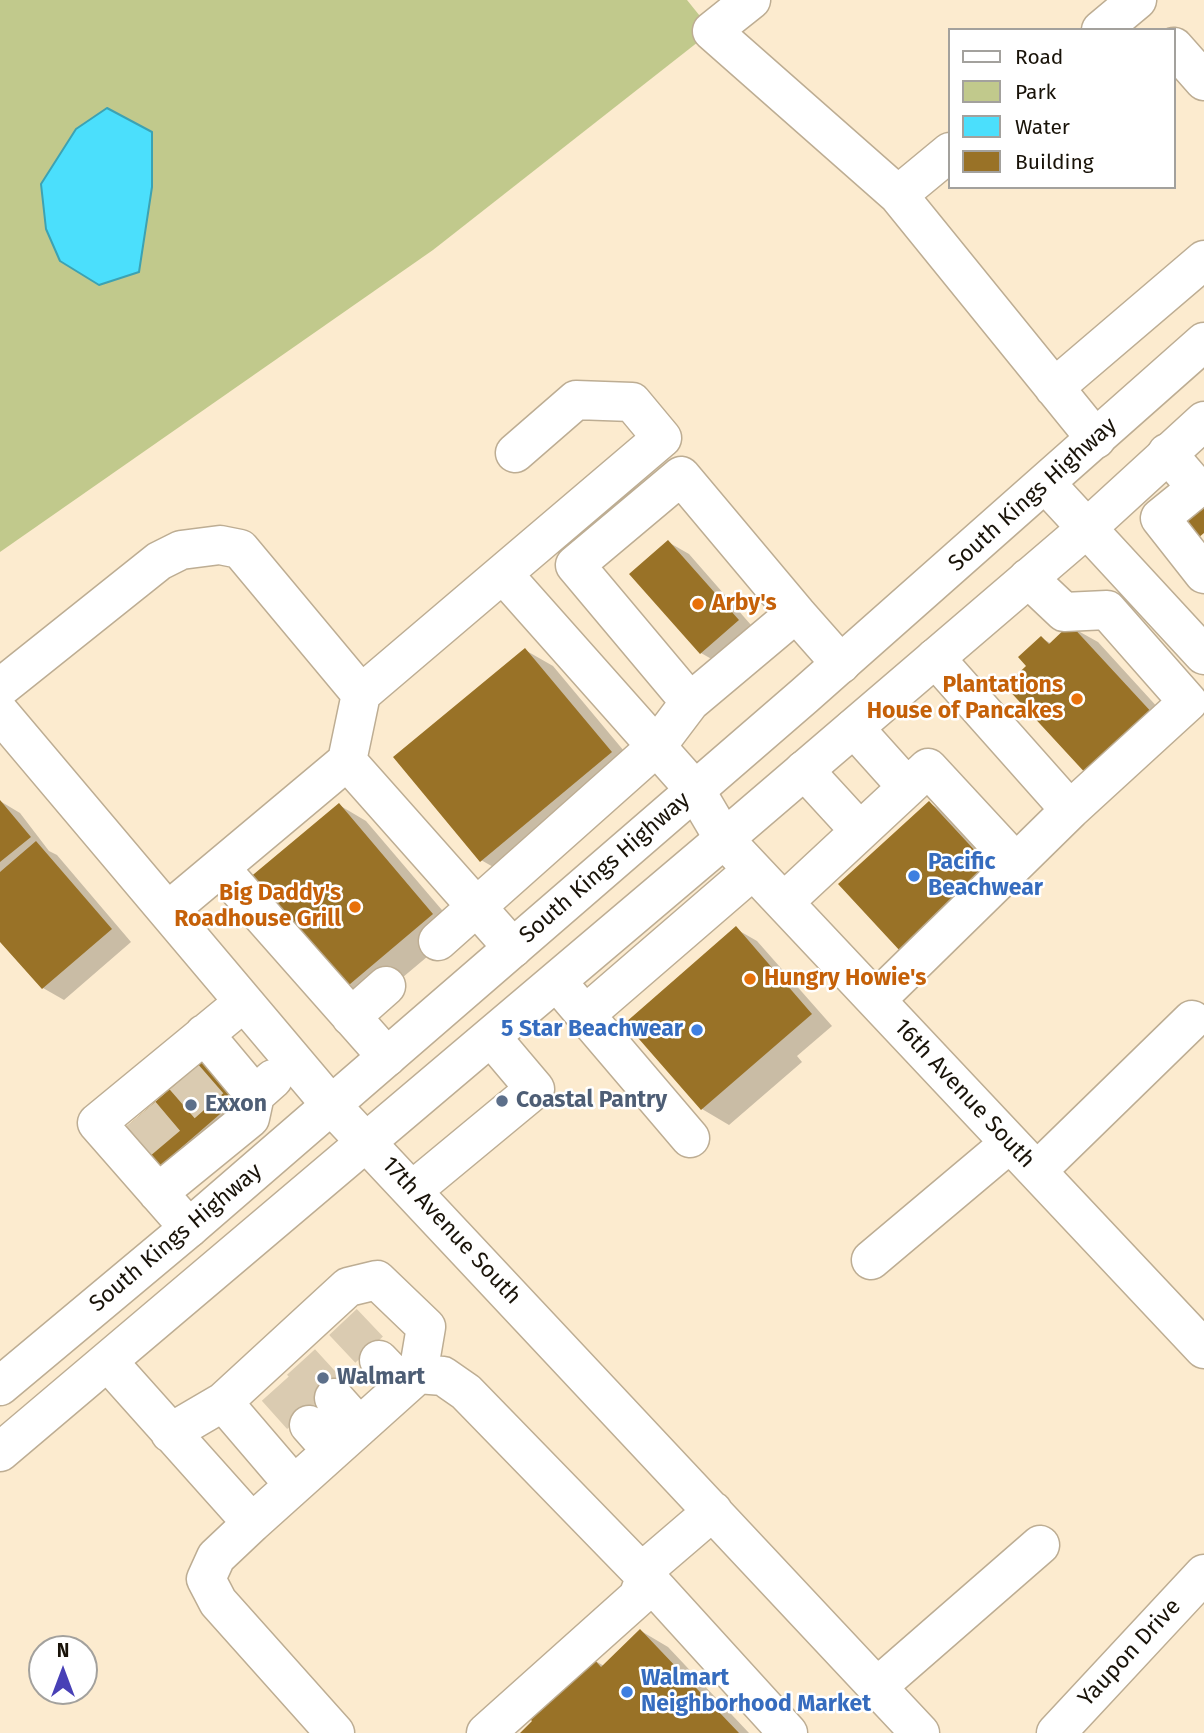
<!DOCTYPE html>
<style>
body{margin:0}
#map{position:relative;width:1204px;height:1733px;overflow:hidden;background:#fcebcf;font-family:"Fira Sans",sans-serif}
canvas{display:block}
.legend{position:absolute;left:948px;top:28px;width:228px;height:161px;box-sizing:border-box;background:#fff;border:2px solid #a3a19d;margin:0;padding:9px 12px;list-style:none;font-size:21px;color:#191309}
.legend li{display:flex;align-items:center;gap:14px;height:35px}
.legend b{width:35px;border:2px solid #a3a19d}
.north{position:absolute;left:28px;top:1635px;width:70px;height:70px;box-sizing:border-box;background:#fff;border:2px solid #a3a19d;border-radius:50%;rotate:0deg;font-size:19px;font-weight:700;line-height:28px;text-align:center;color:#191309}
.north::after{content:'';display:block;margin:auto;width:24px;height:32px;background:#4840b6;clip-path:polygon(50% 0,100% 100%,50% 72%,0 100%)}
</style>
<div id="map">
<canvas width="1204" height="1733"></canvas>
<ul class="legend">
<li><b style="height:9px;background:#fff"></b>Road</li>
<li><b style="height:19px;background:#c1c98c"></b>Park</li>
<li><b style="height:19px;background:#4bdffc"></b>Water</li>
<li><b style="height:19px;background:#997227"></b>Building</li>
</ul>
<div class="north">N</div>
</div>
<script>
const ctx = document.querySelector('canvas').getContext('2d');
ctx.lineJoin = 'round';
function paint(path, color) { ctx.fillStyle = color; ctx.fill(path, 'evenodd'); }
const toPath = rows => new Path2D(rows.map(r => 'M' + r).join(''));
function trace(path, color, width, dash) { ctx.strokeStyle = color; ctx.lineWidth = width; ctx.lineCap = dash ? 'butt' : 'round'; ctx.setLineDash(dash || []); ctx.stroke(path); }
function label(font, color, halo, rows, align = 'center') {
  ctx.font = font + ' "Fira Sans",sans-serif'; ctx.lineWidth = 5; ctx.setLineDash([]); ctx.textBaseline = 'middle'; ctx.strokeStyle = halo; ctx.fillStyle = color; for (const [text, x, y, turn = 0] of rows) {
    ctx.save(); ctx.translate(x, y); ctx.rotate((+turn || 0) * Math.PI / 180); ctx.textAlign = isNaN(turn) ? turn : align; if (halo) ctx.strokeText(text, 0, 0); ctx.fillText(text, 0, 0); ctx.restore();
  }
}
paint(toPath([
 [0,0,687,0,712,31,433,250,0,552]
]), '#c1c98c');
const water = toPath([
 [107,108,152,132,152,187,139,272,99,285,60,261,46,229,41,184,76,129,107,108]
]);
paint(water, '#4bdffc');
trace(water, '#3ca2b3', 2);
paint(toPath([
 [668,542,689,554,758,633,722,665,701,653],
 [1071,627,1098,642,1181,733,1029,666,1041,638,1052,644],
 [525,650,553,666,639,769,509,876,481,860],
 [0,801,20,813,49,851,57,855,131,942,64,1000,43,988,0,939],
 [929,803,956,819,1018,886,929,967],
 [339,805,366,821,459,930,371,1004,344,988],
 [736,929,757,941,832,1026,797,1056,802,1062,729,1125,702,1109],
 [229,1071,261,1108,181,1177,160,1165],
 [641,1631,668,1647,749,1733,522,1733,592,1659,604,1666]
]), '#0003');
paint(toPath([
 [1204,493,1204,533,1192,543,1172,520],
 [668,540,739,620,700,654,629,574],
 [1070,624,1155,716,1089,777,1005,686,1026,666,1018,657,1041,636,1049,644],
 [525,648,612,752,480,862,393,757],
 [0,800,31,837,0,862],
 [929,801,992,869,901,952,838,884],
 [339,803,433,914,343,990,248,879],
 [36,841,112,929,42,989,0,942,0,872],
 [736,926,812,1014,701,1110,625,1023],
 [208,1056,242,1095,159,1167,125,1128],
 [640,1629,739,1733,520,1733,532,1721,528,1717,592,1657,601,1667]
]), '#997227');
trace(toPath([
 [184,1077,218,1116],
 [141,1114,174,1153],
 [343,1322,379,1360],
 [301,1362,334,1398],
 [276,1388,309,1425]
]), '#dacbb1', 38, [38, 19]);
const minor = toPath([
 [751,0,712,31,898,195],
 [1101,30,1137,0],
 [1174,47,1204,81],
 [950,152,898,195,1096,439],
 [1054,388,1204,260],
 [1167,453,1197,488,1160,518,1204,574],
 [1046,484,1204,655],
 [503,574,695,790,724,839,1204,1349],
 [796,613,841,664],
 [935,658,1070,810,1188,702,1107,610,1064,612,1028,578],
 [0,688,159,561,181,550,220,545,240,549,361,694,347,761],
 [361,694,662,438,632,402,576,400,515,453],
 [0,713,331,1105,920,1733],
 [854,728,907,787],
 [804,770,860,831],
 [1016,863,1070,810],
 [220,868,387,1057],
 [784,902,928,768,1016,863,876,1000],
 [168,911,347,761,513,948],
 [438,941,656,747,690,702,796,613,681,476,575,565,690,702],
 [569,996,690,1138],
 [585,1015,753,870],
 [351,1017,386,986],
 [204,1034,255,1095,273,1079],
 [1037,1171,1192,1020],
 [413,1190,535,1089,491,1037],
 [158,1193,250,1118,255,1095],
 [189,1228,97,1123,244,1002],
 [871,1260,1010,1143],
 [379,1360,404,1386],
 [109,1363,252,1523,216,1557,206,1579,218,1602,335,1733],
 [334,1398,359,1426],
 [223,1402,294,1485],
 [309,1425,331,1450],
 [170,1433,223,1402,348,1287,377,1280,426,1327,418,1374],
 [252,1523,418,1374,443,1376,466,1392,646,1577,788,1733],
 [877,1687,1040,1545],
 [486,1733,638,1597,650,1565,713,1511],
 [1056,1733,1204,1574]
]);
const major = toPath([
 [0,1386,189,1228,804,696,1204,342],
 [0,1452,724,839,1086,529,1204,421]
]);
trace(minor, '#bdad93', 41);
trace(major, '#bdad93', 41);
trace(minor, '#fff', 38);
trace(major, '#fff', 38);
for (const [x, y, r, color] of [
 [698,604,7,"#e8710a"],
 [1077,699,7,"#e8710a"],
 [914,876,7,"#3f7fe0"],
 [355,907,7,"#e8710a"],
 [750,979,7,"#e8710a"],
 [697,1030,7,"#3f7fe0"],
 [502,1101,7,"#5c6f8a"],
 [191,1105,7,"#5c6f8a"],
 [323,1378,7,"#5c6f8a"],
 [627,1692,7,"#3f7fe0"]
]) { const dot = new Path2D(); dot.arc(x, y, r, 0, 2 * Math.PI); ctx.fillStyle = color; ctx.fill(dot); trace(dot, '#fff', 2.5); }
label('23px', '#191309', '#fff', [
 ["South Kings Highway",1033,495,-42],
 ["South Kings Highway",605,868,-41],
 ["16th Avenue South",964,1094,47],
 ["17th Avenue South",451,1231,47],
 ["South Kings Highway",176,1238,-40],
 ["Yaupon Drive",1130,1653,-47]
]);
label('bold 23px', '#c56008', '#fff', [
 ["Arby's",712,604],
 ["Plantations",1063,686,"right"],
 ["House of Pancakes",1063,712,"right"],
 ["Big Daddy's",341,894,"right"],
 ["Roadhouse Grill",341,920,"right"],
 ["Hungry Howie's",764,979]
], 'left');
label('bold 23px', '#366cbe', '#fff', [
 ["Pacific",928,863],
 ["Beachwear",928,889],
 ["5 Star Beachwear",683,1030,"right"],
 ["Walmart",641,1679],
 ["Neighborhood Market",641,1705]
], 'left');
label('bold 23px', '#4e5e75', '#fff', [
 ["Coastal Pantry",516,1101],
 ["Exxon",205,1105],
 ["Walmart",337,1378]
], 'left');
</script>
